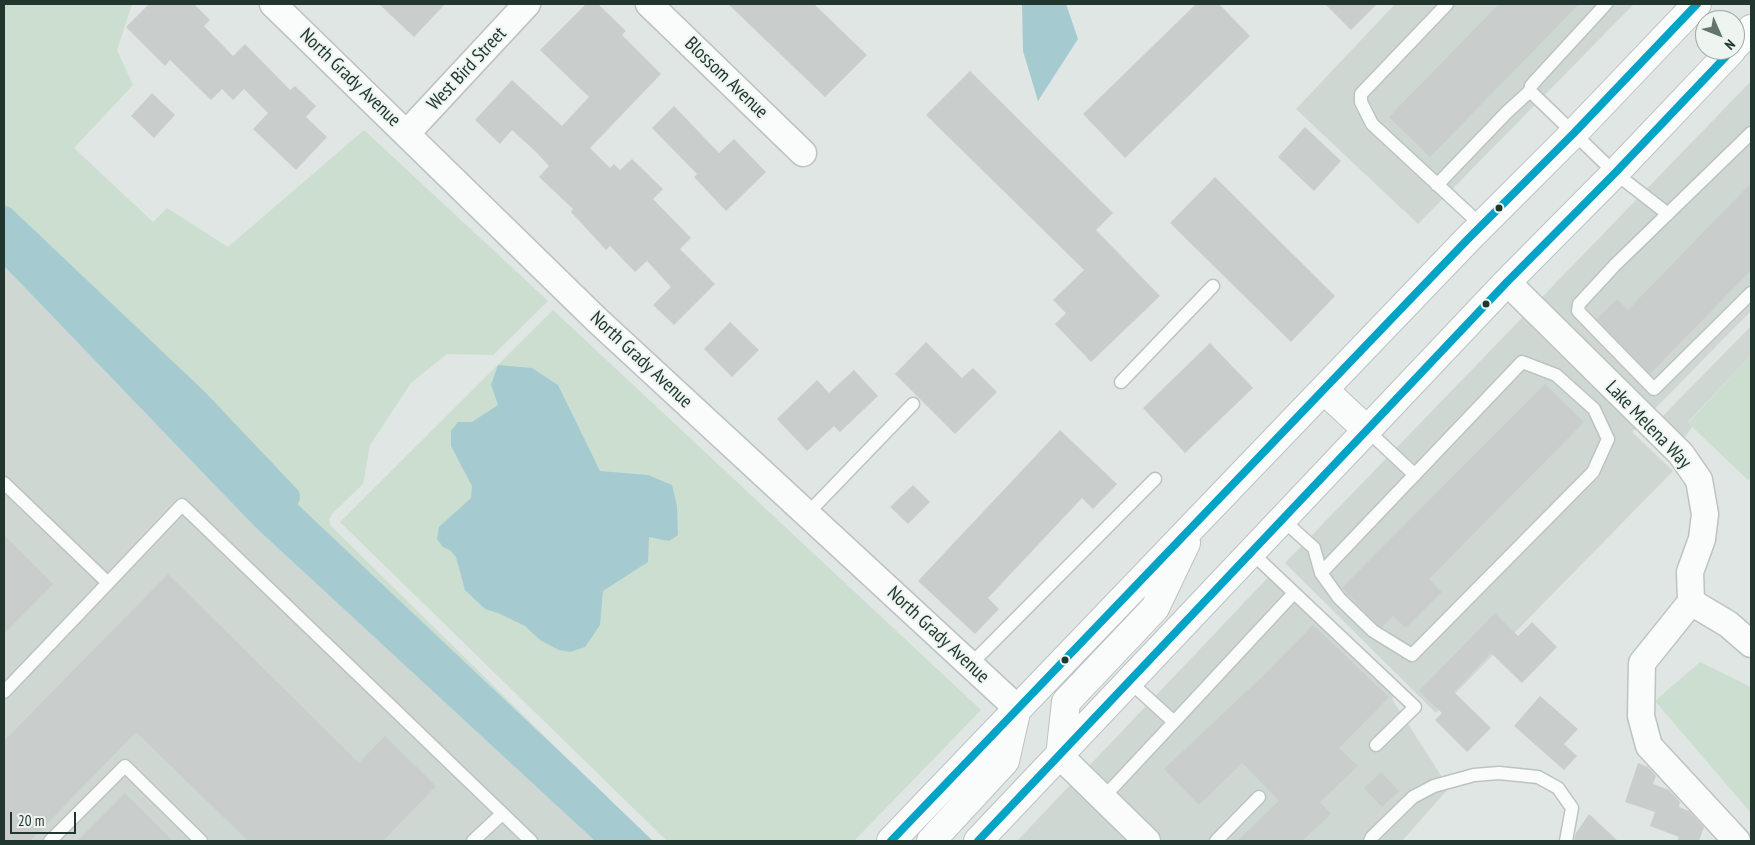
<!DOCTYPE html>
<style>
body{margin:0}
#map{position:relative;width:1755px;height:845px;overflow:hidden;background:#e0e6e3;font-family:"PT Sans Narrow",sans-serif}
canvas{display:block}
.frame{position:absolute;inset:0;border:5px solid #223630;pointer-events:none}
.north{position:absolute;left:1695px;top:10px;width:50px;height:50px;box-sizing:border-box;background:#eef5f1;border:1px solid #9ca9a4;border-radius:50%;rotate:134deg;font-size:14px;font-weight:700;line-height:20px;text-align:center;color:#223630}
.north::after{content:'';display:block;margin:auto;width:18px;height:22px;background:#64746f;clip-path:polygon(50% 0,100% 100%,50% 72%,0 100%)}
.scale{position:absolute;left:10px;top:812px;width:66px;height:22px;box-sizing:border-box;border:2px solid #223630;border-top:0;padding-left:6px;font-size:15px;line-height:18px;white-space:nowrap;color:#223630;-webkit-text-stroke:4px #eef5f1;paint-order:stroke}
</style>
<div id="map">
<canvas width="1755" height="845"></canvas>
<div class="frame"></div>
<div class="north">N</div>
<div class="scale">20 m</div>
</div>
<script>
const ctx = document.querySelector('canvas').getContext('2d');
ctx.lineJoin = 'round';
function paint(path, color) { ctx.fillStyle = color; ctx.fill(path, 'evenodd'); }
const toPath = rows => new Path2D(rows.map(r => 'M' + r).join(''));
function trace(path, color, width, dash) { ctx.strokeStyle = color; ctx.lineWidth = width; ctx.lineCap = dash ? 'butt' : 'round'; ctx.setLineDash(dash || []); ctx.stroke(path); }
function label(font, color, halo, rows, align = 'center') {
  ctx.font = font + ' "PT Sans Narrow",sans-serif'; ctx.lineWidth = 4; ctx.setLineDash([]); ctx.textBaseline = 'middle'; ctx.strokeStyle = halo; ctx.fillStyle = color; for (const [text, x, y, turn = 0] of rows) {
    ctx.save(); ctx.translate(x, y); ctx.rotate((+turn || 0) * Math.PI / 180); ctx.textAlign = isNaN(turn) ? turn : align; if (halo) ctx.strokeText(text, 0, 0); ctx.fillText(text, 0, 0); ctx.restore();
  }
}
paint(toPath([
 [1395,4,1634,4,1418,224,1296,109],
 [1751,81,1751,311,1632,432,1673,471,1436,713,1285,563],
 [4,266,255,527,595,841,4,841],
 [1751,326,1751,355,1688,422,1692,427,1683,440,1661,418],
 [1277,568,1400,690,1392,699,1449,788,1402,841,1163,841,1088,767],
 [1072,783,1131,841,1017,841]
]), '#cfd7d3');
paint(toPath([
 [4,4,132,4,117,50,133,85,74,148,153,222,167,208,228,247,364,130,548,301,493,355,447,354,411,383,370,445,363,484,332,514,329,520,331,526,574,765,291,498,4,220],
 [553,310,981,710,854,841,667,841,340,522],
 [1751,355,1751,477,1748,480,1688,423],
 [1700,662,1751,687,1751,813,1655,701]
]), '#cbded0');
paint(toPath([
 [1022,4,1066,4,1078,39,1038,101,1023,51],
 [4,220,291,498,574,765,653,841,595,841,255,527,4,266],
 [498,365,532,368,558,385,600,471,648,475,672,485,677,506,678,535,669,541,649,537,648,562,603,591,600,625,585,647,570,652,559,650,540,640,525,626,498,613,485,609,465,590,456,557,450,550,443,547,437,539,439,527,471,498,472,486,451,446,451,431,458,422,472,422,498,405,491,385]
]), '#a5cbd0');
trace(toPath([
 [4,218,197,401,288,497]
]), '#a5cbd0', 24);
paint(toPath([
 [149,4,194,4,210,20,204,26,233,56,245,44,290,90,295,86,316,106,306,117,327,137,296,170,253,129,268,113,244,89,233,100,222,89,211,100,170,60,165,66,126,27],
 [379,4,445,4,414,37],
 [586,4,598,4,626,31,622,35,661,74,590,148,610,168,614,164,620,170,632,159,663,189,653,199,691,238,680,249,715,284,674,325,653,305,671,287,647,261,635,272,610,246,606,250,571,212,573,209,539,177,549,166,537,153,512,130,500,144,475,120,512,80,562,126,589,97,540,50],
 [728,4,814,4,867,55,825,97],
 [1196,4,1219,4,1250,36,1125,158,1083,114],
 [1325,4,1377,4,1351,30],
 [1499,4,1579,4,1430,157,1389,117],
 [970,71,1113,213,1096,230,1160,296,1091,362,1055,324,1066,313,1053,300,1084,270,926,115],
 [152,93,175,115,154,138,131,116],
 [674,106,719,153,734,139,766,172,726,211,694,177,697,174,652,128],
 [1305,127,1341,161,1314,191,1278,157],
 [1215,177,1335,296,1291,342,1170,223],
 [1751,183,1751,270,1650,374,1597,319,1617,299,1628,310],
 [730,322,759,350,732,377,704,349],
 [926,342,962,378,973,368,997,392,955,434,895,374],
 [1210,343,1253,388,1185,453,1143,408],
 [854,370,878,396,840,432,834,426,807,451,777,419,817,380,829,393],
 [1545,384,1584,422,1429,579,1442,592,1406,628,1393,616,1382,627,1378,625,1342,588],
 [1060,430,1117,484,1093,509,1082,498,988,598,999,609,975,634,918,581],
 [913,485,930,502,908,524,890,507],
 [4,535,53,584,4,634],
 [168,574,359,763,385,736,436,786,383,841,248,841,136,732,30,841,4,841,4,741],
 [1495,613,1518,636,1532,622,1557,647,1522,683,1491,653,1454,692,1491,728,1467,752,1435,720,1442,713,1419,691],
 [1313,625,1389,697,1339,748,1358,766,1320,802,1331,814,1302,841,1237,841,1279,801,1242,763,1199,805,1164,769,1264,675],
 [1540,696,1578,729,1564,744,1577,756,1564,770,1514,726],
 [1638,763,1648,767,1656,776,1653,784,1669,790,1680,802,1679,807,1689,811,1704,827,1699,841,1677,841,1679,837,1650,826,1655,812,1625,802],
 [1381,772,1399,791,1382,807,1364,788],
 [125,793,173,841,77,841],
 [1589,814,1618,841,1574,841,1576,833]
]), '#c9cecc');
const service = toPath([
 [1447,4,1361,94,1361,102,1372,124,1481,225],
 [1530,91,1615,173,1668,214],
 [1751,133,1615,265,1579,304,1578,311,1654,389,1751,293],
 [1437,185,1507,112,1530,91,1531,86,1537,79,1606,4],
 [1121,382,1213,286],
 [1368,431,1415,475],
 [4,483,108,583,182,505,531,841],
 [807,514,913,404],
 [1283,520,1314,548,1321,573,1339,598,1373,631,1412,655,1593,472,1608,439,1594,409,1556,375,1522,362,1321,573],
 [1252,553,1415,707,1376,745],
 [970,665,1155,479],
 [4,692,108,583],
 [1174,722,1294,593],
 [1103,798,1174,722,1130,682],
 [50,841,125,766,201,841],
 [473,841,502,814],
 [1216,841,1259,797],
 [1370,841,1372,837,1413,797,1434,786,1474,775,1499,773,1538,777,1558,788,1572,808,1566,841]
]);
const minor = toPath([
 [273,4,597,320,1017,708],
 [649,4,803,153],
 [407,133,527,4],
 [1507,282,1681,454,1699,480,1705,514,1702,539,1690,572,1691,602],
 [1060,756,1147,841],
 [1737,841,1649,746,1641,716,1642,663,1691,602,1728,624,1751,644]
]);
const secondary = toPath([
 [1735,46,1751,29],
 [1324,390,1368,431],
 [1060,756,1066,702,1155,608,1186,543],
 [891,841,1467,240,1574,133,1697,4],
 [931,841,1005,761,1017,708],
 [978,841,1507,282,1615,173,1732,50]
]);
trace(service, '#bdc3c0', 15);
trace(minor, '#bdc3c0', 29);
trace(secondary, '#bdc3c0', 30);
trace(service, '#fafbfb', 12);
trace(minor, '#fafbfb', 26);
trace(secondary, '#fafbfb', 28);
trace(toPath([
 [891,841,1467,240,1574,133,1697,4],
 [978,841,1507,282,1615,173,1732,50]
]), '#02a3c6', 8);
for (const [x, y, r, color] of [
 [1499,208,4.5,"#223630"],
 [1486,304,4.5,"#223630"],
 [1065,660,4.5,"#223630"]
]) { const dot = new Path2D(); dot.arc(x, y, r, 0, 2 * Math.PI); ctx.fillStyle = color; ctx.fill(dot); trace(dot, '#eef5f1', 2); }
label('19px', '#223630', '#eef5f1', [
 ["West Bird Street",467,69,-47],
 ["North Grady Avenue",350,78,44],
 ["Blossom Avenue",726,78,44],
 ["North Grady Avenue",641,360,43],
 ["Lake Melena Way",1648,425,46],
 ["North Grady Avenue",938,635,43]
]);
</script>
